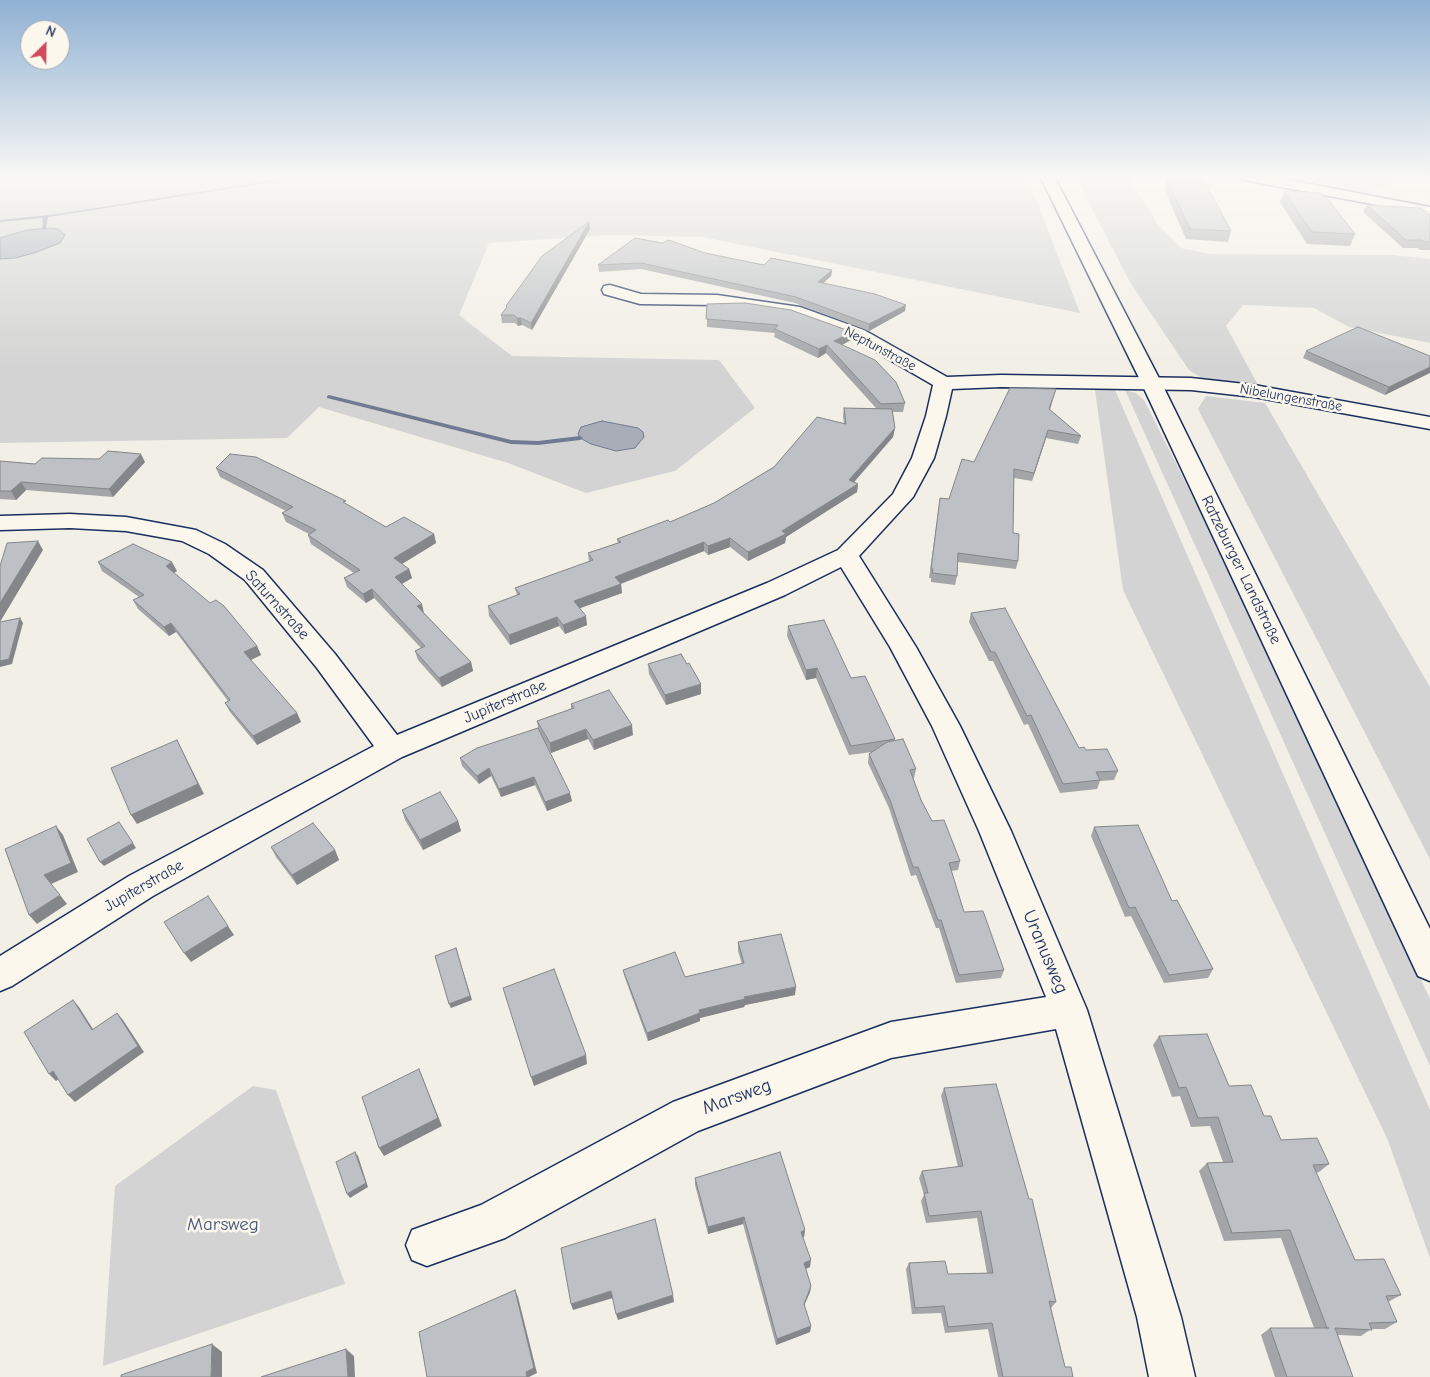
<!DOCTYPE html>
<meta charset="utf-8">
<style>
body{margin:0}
#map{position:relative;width:1430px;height:1377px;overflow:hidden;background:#f2efe6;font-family:"Comic Neue",sans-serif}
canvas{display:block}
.north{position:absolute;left:20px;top:20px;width:50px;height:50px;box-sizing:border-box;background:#fbf7ec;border:1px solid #a1a7b3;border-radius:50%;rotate:23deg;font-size:14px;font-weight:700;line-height:20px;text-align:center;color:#1b2f5e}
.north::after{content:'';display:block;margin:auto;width:18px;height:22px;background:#d1495b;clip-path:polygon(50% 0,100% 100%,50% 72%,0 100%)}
</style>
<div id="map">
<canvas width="1430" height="1377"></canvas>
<div class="north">N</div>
</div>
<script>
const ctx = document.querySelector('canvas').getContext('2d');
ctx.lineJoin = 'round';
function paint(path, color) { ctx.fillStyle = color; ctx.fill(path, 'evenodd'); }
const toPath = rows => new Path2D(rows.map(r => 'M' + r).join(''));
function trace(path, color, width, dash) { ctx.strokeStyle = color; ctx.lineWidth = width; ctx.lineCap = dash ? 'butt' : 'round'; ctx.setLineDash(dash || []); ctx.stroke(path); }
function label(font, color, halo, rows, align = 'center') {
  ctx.font = font + ' "Comic Neue",sans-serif'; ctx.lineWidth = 5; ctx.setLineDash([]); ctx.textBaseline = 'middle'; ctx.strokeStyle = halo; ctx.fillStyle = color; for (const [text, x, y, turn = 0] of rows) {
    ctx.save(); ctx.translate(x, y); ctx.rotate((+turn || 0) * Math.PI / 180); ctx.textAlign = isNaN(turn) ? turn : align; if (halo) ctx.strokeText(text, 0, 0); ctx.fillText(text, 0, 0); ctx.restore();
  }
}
paint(toPath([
 [0,176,1027,176,1080,313,702,237,610,235,489,243,459,315,512,356,719,360,755,408,675,471,586,493,508,463,319,407,287,438,0,443,0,259,15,258,50,247,0,238],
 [1075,176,1128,176,1159,226,1181,248,1211,254,1393,255,1430,259,1430,343,1349,327,1314,308,1243,305,1226,326,1258,385,1202,378,1189,370,1131,284],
 [1284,176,1418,176,1365,194,1336,189,1337,186],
 [1095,390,1115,390,1430,1110,1430,1258,1387,1138,1123,590],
 [1125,390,1136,393,1144,400,1222,555,1430,999,1430,1066],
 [1206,396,1265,403,1430,687,1430,859,1198,409],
 [253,1086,276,1090,345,1284,103,1366,115,1186]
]), '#d2d3d2');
const water = toPath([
 [51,228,58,229,65,235,60,243,34,253,15,258,0,259,0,238,27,230,51,228],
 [602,421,638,428,643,432,644,437,635,448,616,451,591,444,580,438,578,434,581,427,602,421]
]);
paint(water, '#a9adb7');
trace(water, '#707b93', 1);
paint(toPath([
 [300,176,312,176,48,217,46,229,44,230,42,229,43,218,0,222,0,220,57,214,300,176],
 [329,395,511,440,538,441,580,436,583,438,580,440,538,445,511,444,327,398,327,396,329,395]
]), '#707b93');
const minor = toPath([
 [1237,176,1268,176,1430,207,1430,215,1244,180,1237,176],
 [610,285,641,294,717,295,800,307,864,330,947,377,1001,375,1191,378,1254,385,1430,417,1430,429,1254,397,1191,390,1001,387,952,389,946,416,934,458,913,497,859,556,916,647,960,726,1011,831,1087,1010,1181,1317,1195,1377,1149,1377,1137,1317,1056,1029,891,1058,698,1131,505,1238,427,1266,412,1260,406,1245,412,1230,481,1205,673,1102,891,1022,1046,997,979,831,932,726,890,647,841,567,785,595,402,757,153,896,12,986,0,991,0,956,129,876,374,746,317,668,245,580,209,554,182,541,126,531,70,528,0,530,0,516,70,514,126,517,196,530,225,544,263,570,335,654,397,735,767,583,838,550,893,494,912,458,926,416,933,385,852,338,791,316,717,305,640,304,604,294,602,290,604,286,610,285]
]);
const major = toPath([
 [1040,176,1054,176,1161,382,1430,929,1430,981,1418,976,1141,382,1040,176]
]);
trace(minor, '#1b2f5e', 3);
trace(major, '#1b2f5e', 3);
paint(minor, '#fbf7ec');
paint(major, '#fbf7ec');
paint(toPath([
 [1167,179,1231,231,1228,242,1186,239,1164,189],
 [1284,191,1323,198,1355,234,1350,246,1307,244,1280,202],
 [1367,205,1430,215,1430,250,1420,250,1418,248,1403,248,1363,212],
 [589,222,590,229,532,330,522,325,518,326,515,323,502,323,501,315,506,308,506,306],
 [705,253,764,265,832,270,831,276,823,283,905,311,869,331,795,303,641,269,599,272,598,265],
 [707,304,851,340,842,345,905,403,903,412,892,412,895,428,893,437,854,482,858,484,857,492,786,537,785,543,748,561,730,547,708,555,704,551,621,584,622,593,580,608,587,625,565,634,559,626,510,645,489,616,488,606,517,595,515,588,589,562,588,553,618,543,617,539,670,522,714,503,774,467,844,424,843,416,844,408,876,408,826,353,818,358,774,337,775,333,707,327],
 [1306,351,1430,356,1385,395,1303,358],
 [1056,389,1050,410,1081,436,1078,444,1046,438,1032,481,1014,478,1013,533,1018,561,1016,569,958,562,957,576,955,585,931,582,931,578,929,578,940,498,949,499,974,462],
 [0,461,35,464,145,462,113,497,26,490,16,500,0,499],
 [216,468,348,505,386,527,434,534,436,543,402,564,409,569,412,578,402,584,424,613,471,662,473,671,442,687,418,660,415,651,421,648,374,598,366,603,347,587,344,578,354,573,311,544,308,535,309,534,286,522,282,513,286,511,220,477],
 [98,562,177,571,174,573,257,646,261,655,251,660,297,713,301,722,257,745,230,712,225,703,228,701,176,632,169,636,138,609,133,600,139,597,102,571],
 [971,613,1079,748,1086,750,1118,771,1114,780,1100,781,1097,789,1060,793,1028,724,1024,725,993,661,989,661,969,622],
 [788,626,851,678,895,739,894,741,916,769,914,778,913,778,921,800,932,821,960,861,958,870,951,871,964,912,1004,970,1001,978,956,983,939,928,936,928,916,875,911,876,889,808,868,763,869,754,872,752,849,755,816,678,806,680,787,636],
 [648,664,701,694,666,705,649,674],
 [571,704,633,735,594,750,588,739,551,753,546,744,572,801,547,811,535,785,501,797,491,776,479,784,462,766,460,758,538,728,537,721,571,709],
 [402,810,458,821,461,831,423,850,405,820],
 [1094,827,1172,901,1213,969,1208,978,1164,983,1131,916,1125,917,1091,836],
 [271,847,335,850,339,860,297,885,276,857],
 [738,942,795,995,745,1005,744,1007,700,1018,700,1021,648,1041,625,978,623,970,685,977,742,964,738,951],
 [1159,1036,1229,1086,1264,1116,1281,1140,1329,1164,1319,1172,1316,1173,1355,1260,1401,1295,1388,1302,1397,1322,1385,1329,1371,1329,1361,1336,1338,1335,1353,1377,1275,1377,1261,1335,1270,1328,1314,1328,1281,1238,1224,1241,1199,1171,1207,1163,1223,1162,1210,1126,1191,1127,1180,1096,1172,1097,1153,1045],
 [944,1088,1056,1302,1051,1308,1065,1367,1073,1377,998,1377,988,1329,945,1333,941,1313,912,1314,906,1269,909,1263,948,1274,987,1273,977,1218,926,1223,921,1201,924,1195,919,1178,922,1171,958,1167,941,1096],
 [695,1178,805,1230,804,1237,803,1238,810,1267,806,1269,811,1286,810,1292,804,1306,811,1326,810,1332,776,1345,743,1224,708,1234,695,1185]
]), '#a3a5a9');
paint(toPath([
 [589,222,590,229,532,330,531,323],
 [832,270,831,276,818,288,818,282],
 [906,305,905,311,869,331,869,324],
 [517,318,521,318,522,325,518,326],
 [852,332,851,340,834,349,834,341],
 [827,345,826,353,818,358,819,349],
 [1430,367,1430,373,1385,395,1389,387],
 [895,428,893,437,848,489,849,480],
 [1048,430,1046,438,1032,481,1034,473],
 [141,454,145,462,113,497,109,489],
 [21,482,26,490,16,500,11,491],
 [858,484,857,492,786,537,785,543,748,561,748,552],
 [434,534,436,543,397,567,394,558],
 [730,538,730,547,708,555,708,546],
 [38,541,43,550,0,622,0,603],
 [704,542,704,551,617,585,621,584,622,593,575,610,574,601,615,577],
 [172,562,177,571,170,575,166,566],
 [409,569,412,578,398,586,395,577],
 [372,589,374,598,366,603,363,594],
 [422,604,424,613,417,606],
 [586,616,587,625,565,634,563,625],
 [557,617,559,626,510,645,509,635],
 [20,618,23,623,12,664,0,667,0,661],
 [171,623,176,632,169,636,164,627],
 [257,646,261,655,248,661,244,652],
 [471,662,473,671,442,687,439,678],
 [817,668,816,678,806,680,806,670],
 [701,684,701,694,666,705,665,695],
 [297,713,301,722,257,745,253,736],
 [632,725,633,735,594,750,593,740],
 [586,729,588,739,551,753,550,743],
 [177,740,204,794,137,824,131,815],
 [489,768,491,776,479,784,477,776],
 [534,777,535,785,501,797,499,789],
 [570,793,572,801,547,811,545,802],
 [458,821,461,831,423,850,420,840],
 [56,826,63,835,78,872,51,884,44,875],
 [133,843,136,848,104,866,100,862],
 [335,850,339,860,297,885,292,875],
 [60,895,67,904,37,924,29,915],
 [228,926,234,935,191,962,184,953],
 [456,948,472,1000,451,1008,449,1004],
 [796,987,795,995,745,1005,744,1007,700,1018,700,1021,648,1041,647,1033,699,1010,744,997],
 [73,1000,79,1007,98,1037,92,1030],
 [117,1013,123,1020,144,1052,75,1102,68,1095],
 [586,1055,587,1064,534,1086,531,1077],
 [419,1069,442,1126,384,1156,379,1148],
 [53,1071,60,1078,56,1081,49,1074],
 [355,1152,358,1156,368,1187,350,1198,347,1194],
 [744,1217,743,1224,708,1234,708,1227],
 [805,1230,804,1237,799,1239,801,1232],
 [811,1260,810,1267,802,1270,804,1263],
 [811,1286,810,1292,802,1310,804,1304],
 [515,1290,518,1297,537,1373,529,1377,527,1377,526,1372],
 [611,1291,613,1298,573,1310,571,1304],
 [673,1295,674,1302,618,1320,616,1314],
 [811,1326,810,1332,776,1345,777,1339],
 [212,1344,222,1352,222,1377,211,1377],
 [346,1349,354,1356,355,1377,348,1377]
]), '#848689');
const building = toPath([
 [1167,179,1204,181,1231,231,1190,229,1167,179],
 [1284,191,1320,193,1323,198,1327,198,1355,234,1312,232,1284,191],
 [1367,205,1421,208,1430,215,1430,242,1424,242,1422,240,1406,240,1367,205],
 [589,222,531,323,521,318,517,318,514,315,501,315,507,307,506,306,542,256,589,222],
 [635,238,662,243,669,240,705,253,764,265,771,258,832,270,818,282,875,294,906,305,869,324,796,297,641,263,598,265,635,238],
 [745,303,791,310,852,332,834,341,875,360,896,382,905,403,881,404,827,345,819,349,775,329,778,325,706,319,707,304,745,303],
 [1358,327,1430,356,1430,367,1389,387,1306,351,1358,327],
 [1010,388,1056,389,1049,409,1081,436,1048,430,1034,473,1014,469,1013,533,1019,534,1018,561,958,553,957,576,932,573,933,569,931,569,940,498,949,499,962,459,974,462,1010,388],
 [844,408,892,409,895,428,849,480,858,484,782,531,786,534,748,552,730,538,708,546,704,542,615,577,621,584,574,601,586,616,563,625,557,617,509,635,488,606,520,594,515,588,593,560,588,553,621,542,617,539,668,520,670,522,714,503,774,467,817,417,846,424,844,408],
 [108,451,141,454,109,489,21,482,11,491,0,491,0,461,35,464,42,458,99,459,108,451],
 [230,454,256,457,346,501,343,502,386,527,404,517,434,534,394,558,409,569,395,577,422,604,417,606,471,662,439,678,415,651,425,646,372,589,363,594,344,578,360,570,308,535,316,530,282,513,293,507,216,468,230,454],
 [38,541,0,603,0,566,7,543,38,541],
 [133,544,172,562,166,566,210,603,216,600,224,606,257,646,244,652,297,713,253,736,225,703,230,700,171,623,164,627,133,600,144,595,98,562,133,544],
 [1005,608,1079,748,1084,747,1086,750,1107,749,1118,771,1096,772,1100,780,1063,784,1031,715,1027,716,995,652,991,652,971,613,1005,608],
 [20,618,9,659,0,661,0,622,20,618],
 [824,620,851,678,865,676,895,739,851,746,817,668,806,670,788,626,824,620],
 [681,654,687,664,689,663,701,684,665,695,648,664,681,654],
 [609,690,632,725,593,740,586,729,550,743,537,721,574,708,571,704,609,690],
 [538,728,570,793,545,802,534,777,499,789,489,768,477,776,460,758,477,748,538,728],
 [903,739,916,769,910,770,921,800,932,821,944,820,960,861,949,863,964,912,983,911,1004,970,959,975,941,920,938,920,918,867,913,867,890,800,869,754,887,742,903,739],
 [177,740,198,784,131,815,111,768,177,740],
 [440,792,458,821,420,840,402,810,440,792],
 [119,822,133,843,100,862,87,839,119,822],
 [313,823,335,850,292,875,271,847,313,823],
 [1138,825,1172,901,1177,900,1213,969,1169,975,1135,907,1129,908,1094,827,1138,825],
 [56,826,71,863,44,875,60,895,29,915,5,849,56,826],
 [208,896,228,926,184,953,164,922,208,896],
 [781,934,796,987,744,997,745,999,699,1010,700,1013,647,1033,623,970,675,952,685,977,744,963,738,942,781,934],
 [456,948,470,996,449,1004,435,956,456,948],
 [554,969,586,1055,531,1077,503,988,554,969],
 [73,1000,92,1030,117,1013,138,1046,68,1095,53,1071,49,1074,24,1032,73,1000],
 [1207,1034,1229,1086,1251,1085,1264,1116,1271,1116,1281,1140,1317,1138,1329,1164,1313,1165,1355,1260,1384,1259,1401,1295,1386,1296,1397,1322,1369,1323,1372,1330,1335,1328,1353,1377,1287,1377,1270,1328,1329,1328,1327,1328,1290,1230,1232,1233,1207,1163,1233,1162,1218,1117,1198,1118,1186,1087,1179,1088,1159,1036,1207,1034],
 [419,1069,438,1118,379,1148,362,1097,419,1069],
 [996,1084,1029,1199,1032,1199,1056,1302,1049,1301,1065,1367,1071,1367,1073,1377,1003,1377,992,1323,948,1327,944,1306,915,1308,909,1263,945,1261,948,1274,993,1273,981,1211,929,1216,924,1193,928,1193,922,1171,963,1166,944,1088,996,1084],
 [355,1152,366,1183,347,1194,336,1162,355,1152],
 [780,1152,805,1230,801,1232,811,1260,804,1263,811,1286,804,1304,811,1326,777,1339,744,1217,708,1227,695,1178,780,1152],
 [655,1219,673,1295,616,1314,611,1291,571,1304,561,1248,655,1219],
 [515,1290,534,1368,526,1372,527,1377,427,1377,419,1332,515,1290],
 [212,1344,211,1377,121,1377,121,1375,212,1344],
 [346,1349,348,1377,261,1377,346,1349]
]);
paint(building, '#bdc0c4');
trace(building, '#848689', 1);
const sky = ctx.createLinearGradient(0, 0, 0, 369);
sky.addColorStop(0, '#8fb1d4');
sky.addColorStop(0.48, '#f9f8f4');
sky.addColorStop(1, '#f9f8f400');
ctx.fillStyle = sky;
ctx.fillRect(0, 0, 1430, 369);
label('14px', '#1b2f5e', '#fbf7ec', [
 ["Neptunstraße",880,349,28],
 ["Nibelungenstraße",1291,398,10]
]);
label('16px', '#1b2f5e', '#fbf7ec', [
 ["Ratzeburger Landstraße",1241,570,64],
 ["Saturnstraße",277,605,48],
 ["Jupiterstraße",505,702,-23],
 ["Jupiterstraße",144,886,-30]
]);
label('19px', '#1b2f5e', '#fbf7ec', [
 ["Uranusweg",1045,952,67],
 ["Marsweg",737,1097,-20]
]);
label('19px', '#49587b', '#fbf7ec', [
 ["Marsweg",223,1225]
]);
</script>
